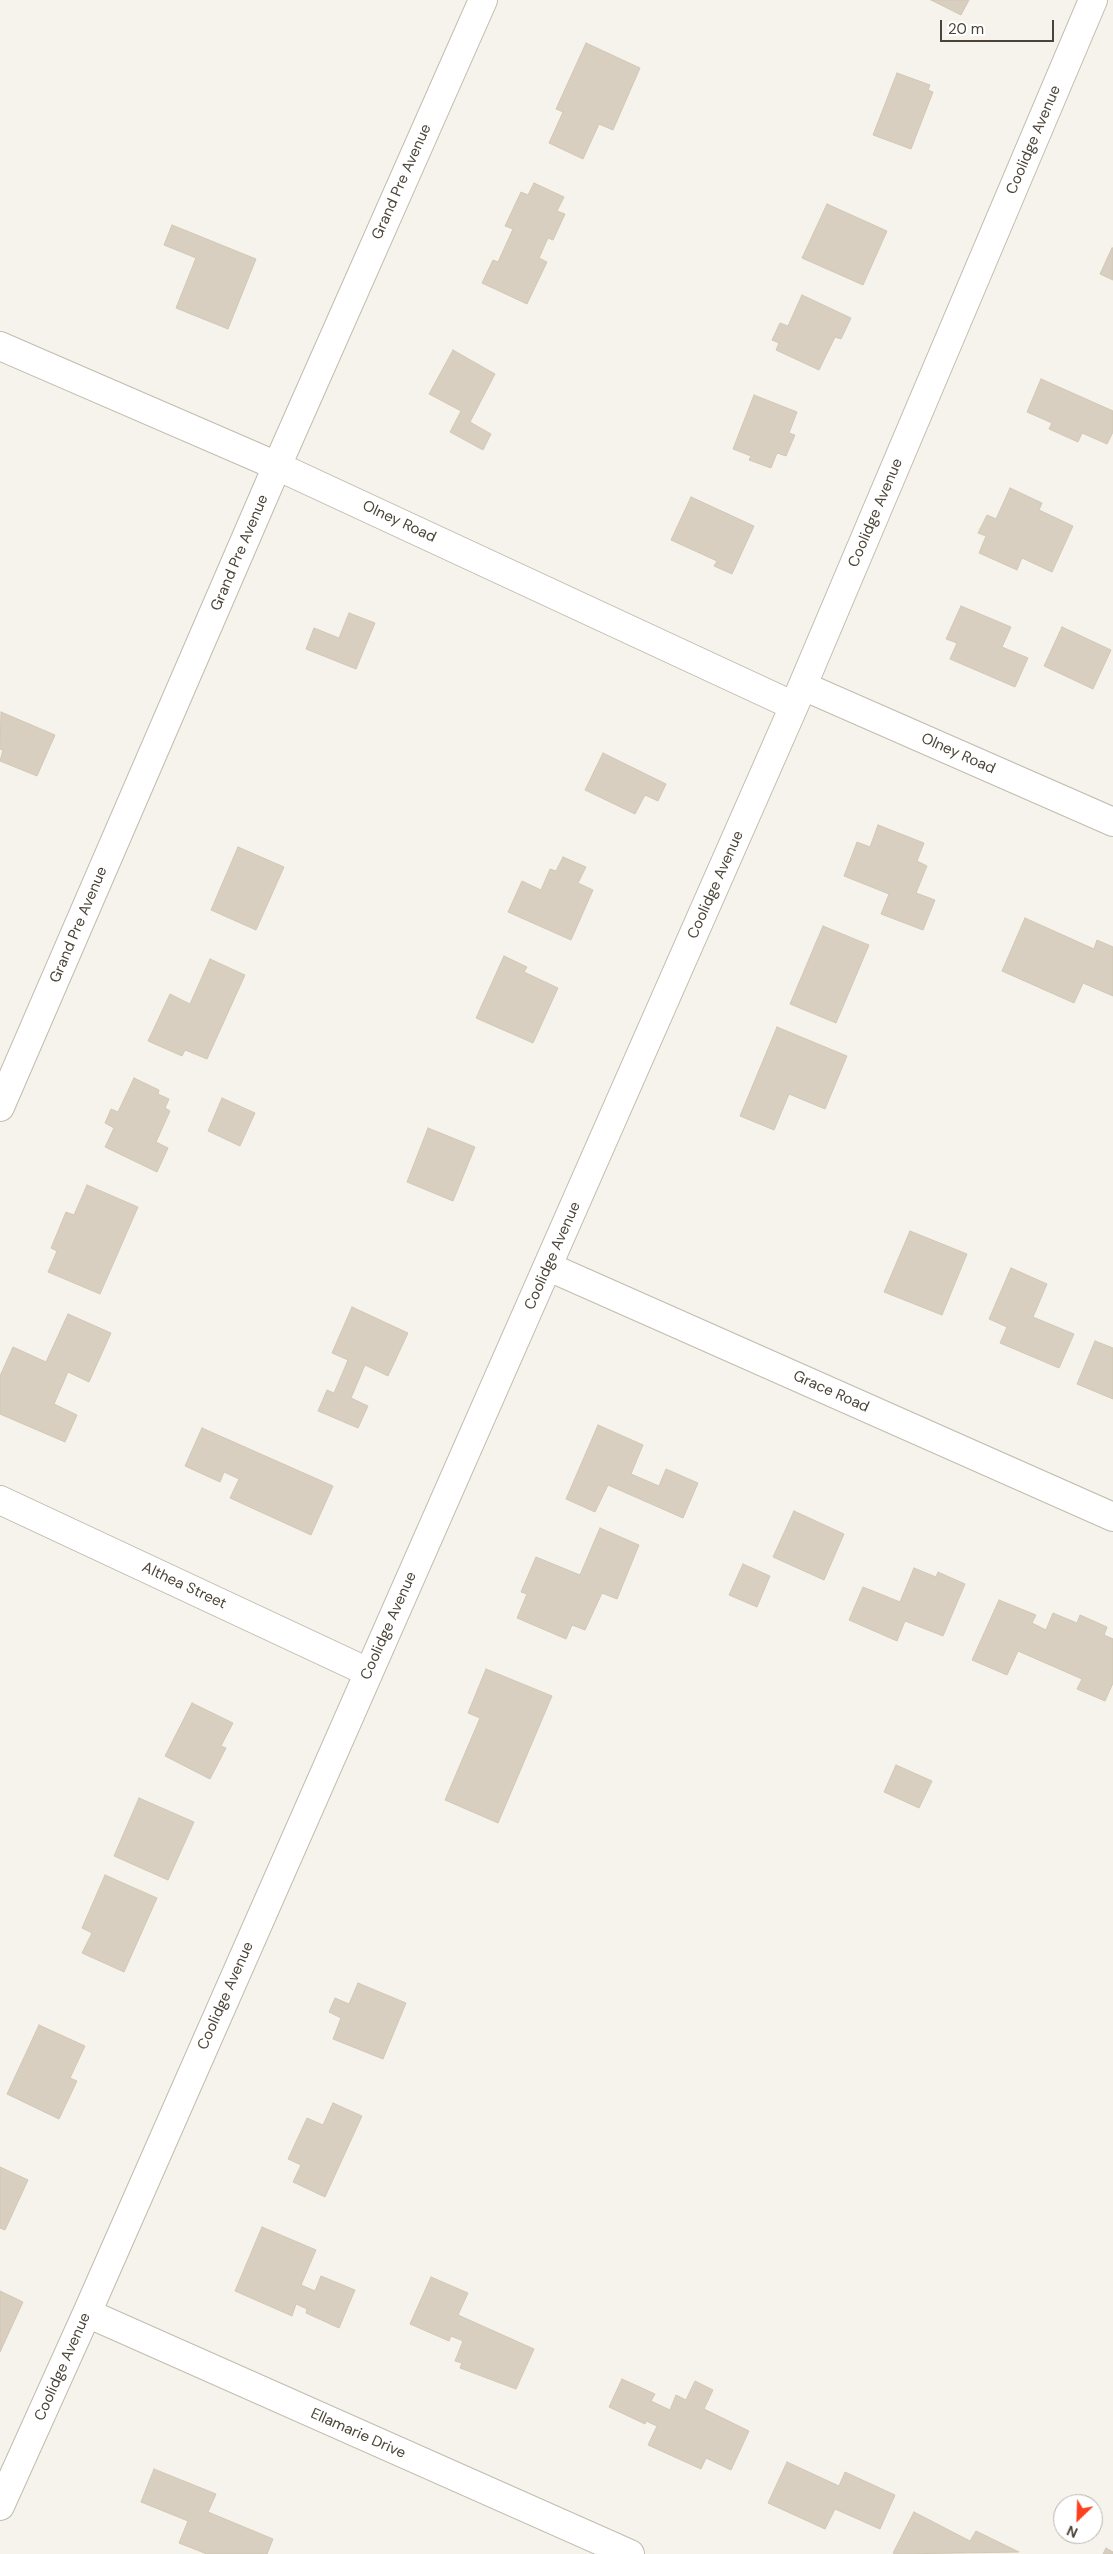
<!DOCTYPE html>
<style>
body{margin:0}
#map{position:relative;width:1113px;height:2554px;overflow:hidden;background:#f6f3ec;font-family:"DM Sans",sans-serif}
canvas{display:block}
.north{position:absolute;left:1053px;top:2494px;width:50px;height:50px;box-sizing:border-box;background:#fff;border:1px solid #b7b4b0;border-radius:50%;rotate:204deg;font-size:14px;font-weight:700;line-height:20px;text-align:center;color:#4b4439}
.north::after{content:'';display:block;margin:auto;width:18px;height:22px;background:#fc3f1d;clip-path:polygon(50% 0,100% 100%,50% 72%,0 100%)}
.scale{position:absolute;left:940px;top:20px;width:114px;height:22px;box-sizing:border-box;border:2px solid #4b4439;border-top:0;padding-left:6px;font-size:15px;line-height:18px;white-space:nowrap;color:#4b4439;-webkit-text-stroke:4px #fff;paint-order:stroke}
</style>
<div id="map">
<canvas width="1113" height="2554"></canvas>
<div class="north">N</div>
<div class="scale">20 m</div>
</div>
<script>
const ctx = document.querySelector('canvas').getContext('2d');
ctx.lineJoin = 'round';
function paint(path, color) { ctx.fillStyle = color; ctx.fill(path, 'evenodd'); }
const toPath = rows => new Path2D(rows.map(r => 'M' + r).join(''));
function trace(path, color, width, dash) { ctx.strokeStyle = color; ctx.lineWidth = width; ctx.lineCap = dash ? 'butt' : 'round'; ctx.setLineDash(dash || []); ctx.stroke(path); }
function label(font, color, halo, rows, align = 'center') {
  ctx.font = font + ' "DM Sans",sans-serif'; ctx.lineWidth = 4; ctx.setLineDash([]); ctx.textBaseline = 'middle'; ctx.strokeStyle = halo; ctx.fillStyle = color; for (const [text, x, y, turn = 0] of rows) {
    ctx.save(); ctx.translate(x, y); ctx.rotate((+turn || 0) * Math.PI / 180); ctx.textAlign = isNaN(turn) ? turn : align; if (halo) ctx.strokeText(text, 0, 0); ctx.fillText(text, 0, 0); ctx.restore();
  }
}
const building = toPath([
 [931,0,969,0,961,15,931,0],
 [586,43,640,68,613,130,599,124,583,159,549,143,563,112,556,109,586,43],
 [897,73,930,85,928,90,933,92,911,149,873,135,897,73],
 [534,183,564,197,557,211,565,214,553,240,548,238,539,258,547,262,527,304,482,283,493,260,498,262,513,229,505,226,521,192,528,195,534,183],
 [827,204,887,231,863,285,802,258,827,204],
 [172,225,256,259,228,329,176,308,196,258,164,245,172,225],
 [1112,248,1113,248,1113,280,1100,274,1112,248],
 [802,295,851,318,841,339,835,337,819,370,776,350,779,343,772,340,780,323,788,326,802,295],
 [453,350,495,374,470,422,491,434,483,450,450,432,461,411,429,394,453,350],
 [1041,379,1113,411,1113,432,1107,444,1082,433,1078,442,1049,429,1052,423,1027,412,1041,379],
 [754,395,797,412,789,433,795,435,786,456,777,453,771,468,749,460,751,456,733,449,754,395],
 [1010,488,1042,503,1039,510,1073,526,1052,572,1022,558,1017,570,979,553,986,536,978,533,987,515,996,519,1010,488],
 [691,497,754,526,732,574,714,566,717,561,671,540,691,497],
 [961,606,1011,627,1002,647,1028,658,1015,687,950,659,957,643,946,639,961,606],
 [349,613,375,623,356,669,306,649,314,628,339,638,349,613],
 [1062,627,1111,650,1093,689,1044,666,1062,627],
 [1,712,55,735,37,776,0,761,3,750,0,749,1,712],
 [603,753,666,784,658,801,645,795,635,814,585,790,603,753],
 [878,825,924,843,917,861,927,866,916,893,935,900,923,930,881,914,889,894,844,876,857,842,870,847,878,825],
 [238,847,284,867,256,930,211,910,238,847],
 [563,857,586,867,578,883,593,890,571,940,508,912,522,881,541,890,550,869,556,871,563,857],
 [1025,918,1094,949,1097,940,1113,947,1113,996,1083,983,1074,1003,1002,971,1025,918],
 [823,926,869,945,836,1023,790,1004,823,926],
 [504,956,527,967,524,972,558,988,533,1043,476,1018,504,956],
 [210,959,245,975,207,1059,185,1050,182,1056,148,1041,170,994,190,1004,210,959],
 [777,1027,847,1056,825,1109,789,1094,774,1130,740,1116,777,1027],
 [134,1078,159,1090,158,1094,169,1099,165,1108,170,1111,156,1142,168,1148,157,1172,105,1147,114,1128,105,1123,111,1109,118,1112,134,1078],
 [222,1098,255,1113,240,1146,208,1131,222,1098],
 [428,1128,475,1147,453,1201,407,1182,428,1128],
 [87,1185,138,1207,100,1294,48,1272,57,1251,51,1248,66,1212,74,1215,87,1185],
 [910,1231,967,1254,942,1315,884,1292,910,1231],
 [1011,1268,1047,1284,1033,1317,1074,1334,1059,1368,1000,1343,1007,1327,989,1319,1011,1268],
 [352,1307,408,1333,388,1376,365,1365,351,1398,368,1406,358,1428,318,1411,327,1390,334,1393,348,1360,332,1353,352,1307],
 [68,1314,111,1333,89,1382,68,1372,54,1404,77,1415,65,1442,0,1414,0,1376,13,1347,46,1362,68,1314],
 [1095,1341,1113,1348,1113,1399,1077,1384,1095,1341],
 [598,1425,643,1445,631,1474,659,1486,666,1469,698,1483,683,1518,608,1485,595,1512,566,1499,598,1425],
 [202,1428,333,1486,311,1535,230,1498,239,1479,224,1472,220,1482,185,1466,202,1428],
 [794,1511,844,1534,824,1580,773,1557,794,1511],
 [600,1528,639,1545,617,1599,602,1593,585,1630,572,1625,566,1639,517,1618,527,1594,521,1592,536,1557,580,1575,600,1528],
 [743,1564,770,1576,757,1607,729,1595,743,1564],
 [914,1568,936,1577,938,1572,965,1584,943,1636,905,1621,897,1641,849,1620,863,1587,900,1602,914,1568],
 [999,1600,1036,1615,1032,1623,1046,1630,1053,1613,1077,1623,1080,1615,1107,1627,1104,1635,1113,1639,1113,1683,1105,1701,1077,1689,1082,1679,1018,1651,1007,1675,972,1660,999,1600],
 [486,1669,552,1696,498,1823,445,1800,480,1718,468,1713,486,1669],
 [192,1703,233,1723,221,1746,226,1748,210,1779,165,1756,192,1703],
 [896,1765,932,1781,919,1808,884,1792,896,1765],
 [139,1798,194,1822,168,1880,114,1856,139,1798],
 [105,1875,157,1898,124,1972,82,1953,92,1933,82,1928,105,1875],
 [358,1983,406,2003,383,2059,333,2039,341,2018,329,2012,335,1998,349,2004,358,1983],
 [39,2025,85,2046,70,2078,77,2081,59,2119,7,2094,39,2025],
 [333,2103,362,2116,325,2197,293,2182,301,2165,288,2159,307,2118,323,2125,333,2103],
 [0,2167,28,2180,5,2230,0,2228,0,2167],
 [262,2227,316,2250,301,2285,315,2291,321,2276,355,2290,339,2328,306,2313,307,2309,296,2304,292,2316,235,2291,262,2227],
 [431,2277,468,2293,458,2315,534,2349,516,2389,460,2368,462,2363,455,2361,463,2341,451,2336,449,2341,410,2324,431,2277],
 [0,2291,23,2302,0,2352,0,2291],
 [622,2379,655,2394,651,2401,670,2410,676,2395,686,2400,695,2381,713,2390,704,2409,749,2431,731,2470,706,2458,701,2469,648,2445,657,2426,646,2421,645,2424,609,2407,622,2379],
 [787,2462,839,2486,845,2472,895,2495,880,2529,835,2509,825,2529,768,2503,787,2462],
 [154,2469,216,2494,208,2512,273,2539,267,2554,207,2554,179,2543,188,2521,141,2502,154,2469],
 [914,2512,970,2541,976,2531,1019,2552,896,2554,893,2553,914,2512],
 [1106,2548,1113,2552,1113,2554,1103,2554,1106,2548]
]);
paint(building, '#d8cfc1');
trace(building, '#d3c7b4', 1);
const minor = toPath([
 [0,346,277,466,794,706],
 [803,686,1113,822],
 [0,1107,277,466,483,0],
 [549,1267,1113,1517],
 [0,1500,368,1672],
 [87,2313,630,2554],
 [0,2506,87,2313,794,706,1093,0]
]);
trace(minor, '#c2bbae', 30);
trace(minor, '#fff', 28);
label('15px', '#4b4439', '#fff', [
 ["Coolidge Avenue",1034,140,-67],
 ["Grand Pre Avenue",402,182,-66],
 ["Coolidge Avenue",876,513,-67],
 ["Olney Road",399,522,25],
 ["Grand Pre Avenue",240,553,-67],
 ["Olney Road",958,754,24],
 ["Coolidge Avenue",716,885,-66],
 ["Grand Pre Avenue",79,925,-67],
 ["Coolidge Avenue",553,1256,-66],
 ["Grace Road",831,1392,24],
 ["Althea Street",184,1586,25],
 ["Coolidge Avenue",389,1626,-66],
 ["Coolidge Avenue",226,1996,-66],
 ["Coolidge Avenue",63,2367,-66],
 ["Ellamarie Drive",358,2434,24]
]);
</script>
